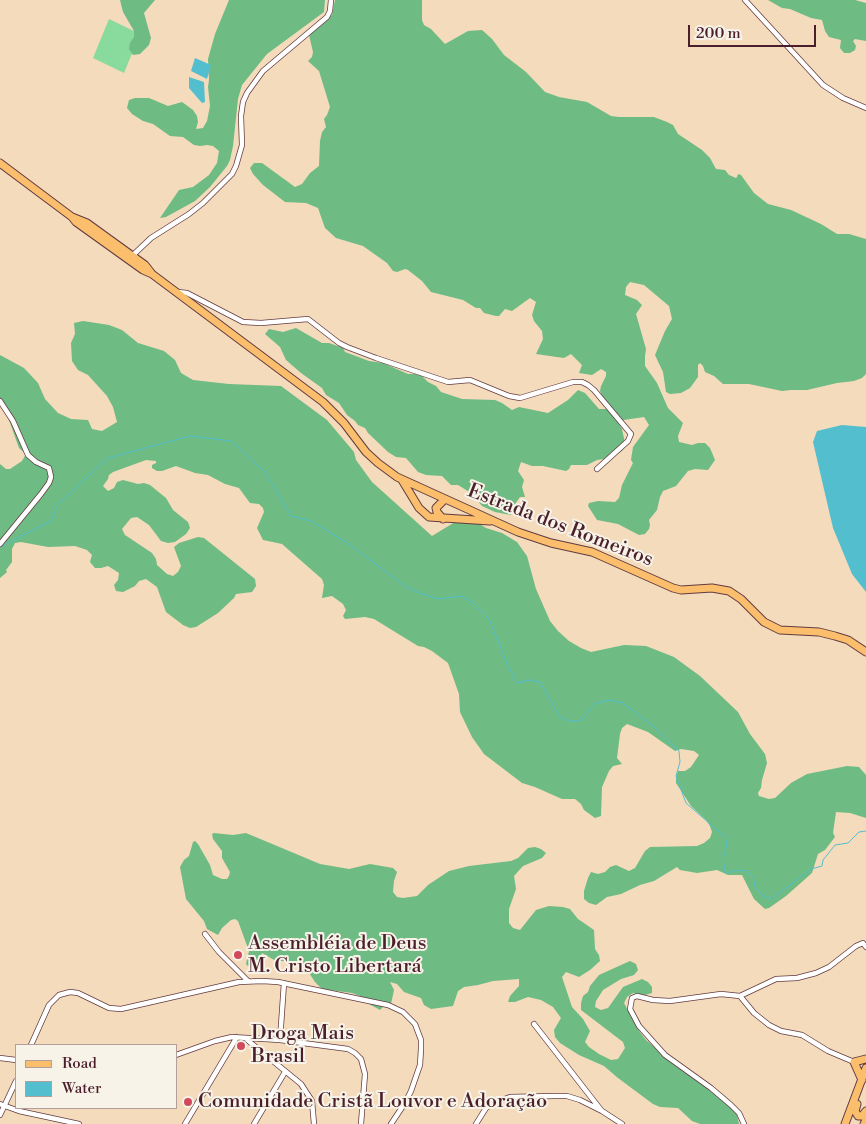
<!DOCTYPE html>
<meta charset="utf-8">
<style>
body{margin:0}
#map{position:relative;width:866px;height:1124px;overflow:hidden;background:#f3dbbc;font-family:"Libre Bodoni",serif}
canvas{display:block}
.legend{position:absolute;left:15px;top:1044px;width:162px;height:65px;box-sizing:border-box;background:#f7f3e8;border:1px solid #b29e9c;margin:0;padding:6px 9px;list-style:none;font-size:15px;color:#4a1f2b}
.legend li{display:flex;align-items:center;gap:10px;height:25px}
.legend b{width:25px;border:1px solid #b29e9c}
.scale{position:absolute;left:688px;top:25px;width:128px;height:22px;box-sizing:border-box;border:2px solid #4a1f2b;border-top:0;padding-left:6px;font-size:15px;line-height:18px;white-space:nowrap;color:#4a1f2b;-webkit-text-stroke:4px #f7f3e8;paint-order:stroke}
</style>
<div id="map">
<canvas width="866" height="1124"></canvas>
<ul class="legend">
<li><b style="height:6px;background:#fabe6d"></b>Road</li>
<li><b style="height:14px;background:#53bfce"></b>Water</li>
</ul>
<div class="scale">200 m</div>
</div>
<script>
const ctx = document.querySelector('canvas').getContext('2d');
ctx.lineJoin = 'round';
function paint(path, color) { ctx.fillStyle = color; ctx.fill(path, 'evenodd'); }
const toPath = rows => new Path2D(rows.map(r => 'M' + r).join(''));
function trace(path, color, width, dash) { ctx.strokeStyle = color; ctx.lineWidth = width; ctx.lineCap = dash ? 'butt' : 'round'; ctx.setLineDash(dash || []); ctx.stroke(path); }
function label(font, color, halo, rows, align = 'center') {
  ctx.font = font + ' "Libre Bodoni",serif'; ctx.lineWidth = 4; ctx.setLineDash([]); ctx.textBaseline = 'middle'; ctx.strokeStyle = halo; ctx.fillStyle = color; for (const [text, x, y, turn = 0] of rows) {
    ctx.save(); ctx.translate(x, y); ctx.rotate((+turn || 0) * Math.PI / 180); ctx.textAlign = isNaN(turn) ? turn : align; if (halo) ctx.strokeText(text, 0, 0); ctx.fillText(text, 0, 0); ctx.restore();
  }
}
paint(toPath([
 [109,19,140,34,124,73,93,58]
]), '#88db9c');
paint(toPath([
 [120,0,155,0,144,13,151,38,149,45,140,54,133,55,129,49,130,43,134,37,134,31,123,12],
 [229,0,325,0,324,12,267,54,242,85,238,99,233,146,230,160,227,166,210,187,195,201,166,217,160,218,179,190,193,187,209,175,217,163,219,151,213,146,207,145,200,146,194,145,183,137,170,136,153,124,143,121,132,114,127,108,129,100,135,98,149,98,168,106,182,102,193,110,197,116,198,122,196,129,203,128,207,121,210,106,208,87,209,80,208,59,215,34],
 [335,0,422,0,422,20,424,25,431,29,445,44,468,31,482,30,492,39,504,55,526,72,545,92,559,97,587,102,611,116,619,117,654,117,667,122,673,125,678,134,702,150,710,158,716,169,725,170,729,175,736,178,737,177,738,174,741,175,754,193,768,204,791,210,821,224,837,234,849,234,866,239,866,374,862,378,854,381,837,383,807,390,791,390,782,391,749,384,723,384,714,376,705,372,703,366,700,363,698,365,698,377,690,388,681,393,670,394,666,392,663,372,655,355,665,331,672,319,669,306,644,285,630,282,626,287,625,295,637,300,642,305,636,314,646,349,645,356,645,366,657,383,668,408,683,423,678,436,679,442,692,445,698,443,705,443,710,448,715,460,708,470,695,469,688,471,676,486,663,491,660,497,657,510,649,520,650,525,649,529,645,534,639,535,618,524,597,520,588,506,589,503,598,501,615,502,619,498,622,485,633,463,631,460,633,447,649,425,644,417,617,421,622,429,625,443,623,450,612,458,597,460,587,465,571,465,569,469,566,471,543,466,532,466,521,462,518,471,524,480,522,487,525,497,520,497,515,504,511,515,495,512,482,506,471,493,458,485,451,485,442,476,426,475,418,472,406,458,396,457,388,452,368,433,365,428,358,425,355,421,347,415,339,403,326,395,322,388,301,373,286,360,280,347,265,334,269,329,283,332,296,328,322,343,329,343,343,348,345,352,369,361,383,363,408,374,415,374,422,376,428,382,436,386,441,392,462,399,495,400,502,403,512,410,519,407,548,413,568,400,578,390,585,393,599,409,608,409,600,391,601,386,606,376,606,372,601,369,592,375,579,373,582,365,571,354,564,358,536,354,543,339,542,331,534,321,532,315,536,302,530,298,512,311,505,309,499,316,496,316,484,313,480,308,476,308,463,300,431,292,422,281,408,270,405,269,397,272,393,271,387,263,363,246,336,238,325,228,318,208,306,203,285,202,263,185,253,174,250,168,254,163,262,163,295,187,302,184,310,173,319,166,320,141,322,132,326,127,324,119,327,115,330,107,319,71,308,61,312,57,313,52,309,35,332,15],
 [768,0,855,0,866,3,866,41,855,39,853,41,856,46,855,50,850,53,844,53,840,48,841,40,829,37,825,31,822,20,811,18,790,9,782,8],
 [83,321,109,325,122,330,138,343,164,351,175,360,181,373,193,380,229,384,281,386,327,420,354,452,356,460,372,482,432,536,455,522,472,519,486,528,502,533,517,542,527,556,536,589,550,621,558,631,569,641,581,648,591,652,624,645,646,646,674,657,700,676,738,712,750,734,765,754,767,763,762,780,761,788,758,793,759,796,769,799,775,798,791,783,807,774,847,766,859,767,866,775,866,818,850,813,836,812,833,833,835,837,825,850,818,854,812,873,786,896,769,908,765,909,754,899,742,875,728,875,717,870,697,873,680,870,677,867,654,881,640,885,621,894,607,897,596,905,589,903,584,899,584,891,588,878,591,872,598,874,605,872,610,867,616,865,629,871,635,868,645,851,650,847,697,846,704,843,710,838,712,832,710,826,706,820,691,806,676,783,676,777,678,771,685,771,691,767,699,755,694,751,681,749,675,751,648,732,627,724,622,728,620,734,617,758,622,764,613,766,609,771,602,787,601,816,595,818,584,810,581,804,575,799,562,799,535,787,522,783,484,754,472,737,460,712,459,694,448,663,432,651,424,647,418,646,374,619,365,617,345,619,343,616,346,610,343,604,332,596,322,598,324,585,322,579,282,544,263,540,257,528,264,512,263,508,259,504,250,503,239,488,225,484,208,475,195,473,176,466,162,471,157,471,152,468,152,465,156,463,156,461,146,460,113,472,109,475,108,479,103,486,108,491,114,488,117,482,123,480,138,484,144,483,150,485,166,498,173,510,188,522,190,528,186,534,175,542,168,543,161,541,149,525,137,517,131,518,122,529,125,535,152,553,156,559,157,565,167,574,173,576,178,572,181,566,174,547,179,543,198,537,204,538,255,579,256,586,252,592,236,594,234,598,218,613,196,627,190,628,183,625,166,612,157,587,146,579,139,581,135,586,123,592,116,591,114,585,118,580,119,573,108,566,101,568,95,568,90,562,92,555,87,550,75,546,48,547,21,542,15,543,12,549,12,562,6,570,7,572,0,578,0,464,6,469,10,469,22,461,26,454,19,448,4,406,0,400,0,355,24,368,38,383,45,399,58,413,71,419,88,420,92,429,102,431,117,422,113,407,107,396,88,375,78,370,72,361,71,343,75,334,74,323],
 [214,833,233,835,246,833,320,864,349,869,370,864,393,868,397,872,394,881,393,892,397,897,403,898,417,896,428,885,449,871,469,866,511,861,518,858,528,848,535,847,541,849,546,853,542,858,523,866,514,876,516,889,509,909,509,923,513,928,520,930,536,910,549,906,563,907,570,909,578,919,594,930,595,949,599,955,600,961,590,970,579,977,566,972,562,977,572,1007,583,1019,590,1031,585,1042,589,1047,599,1054,611,1060,618,1059,625,1048,623,1042,581,1010,581,1003,583,996,588,992,590,986,599,975,630,961,636,964,638,970,634,975,621,979,603,990,596,1001,595,1007,601,1010,608,1008,623,987,642,979,648,982,652,987,652,993,645,995,633,993,627,997,624,1003,639,1031,646,1040,664,1055,734,1109,737,1115,739,1124,700,1124,692,1121,678,1108,660,1107,653,1104,618,1078,604,1066,579,1055,560,1043,555,1037,554,1030,561,1018,553,1007,541,1000,528,997,515,1002,508,1002,510,996,519,986,519,979,493,981,478,985,464,987,458,991,453,1006,431,1009,424,1005,421,998,404,992,397,984,390,982,394,990,391,1004,384,1006,380,1010,369,1004,360,996,352,993,322,989,315,982,304,965,298,961,276,961,262,953,259,960,251,966,248,966,246,964,249,951,238,921,235,919,231,920,222,928,218,935,207,929,204,921,186,899,180,867,184,860,189,856,193,842,195,841,198,844,210,865,213,875,222,879,227,879,229,876,230,872,222,858,222,851,213,839,212,834]
]), '#6ebb84');
paint(toPath([
 [195,58,211,65,207,79,191,71],
 [189,77,204,82,205,102,202,103,189,88],
 [842,425,866,427,866,592,852,574,833,528,813,442,817,431]
]), '#53bfce');
trace(toPath([
 [0,547,51,521,58,504,108,458,190,436,231,441,266,473,291,516,311,521,349,544,408,588,420,593,438,599,461,596,472,602,489,619,508,666,517,683,529,680,540,682,560,717,569,721,578,721,582,720,594,704,609,700,623,703,653,726,679,751,680,762,676,776,686,803,725,837,727,844,723,859,725,871,728,873,736,870,747,871,753,877,755,886,762,895,771,899,811,869,822,866,823,860,835,845,848,843,859,832,866,831]
]), '#53bfce', 1);
const minor = toPath([
 [745,0,823,85,843,98,866,108],
 [131,257,151,238,189,214,203,203,232,174,236,166,242,145,241,116,243,102,247,93,263,71,327,17,330,11,331,0],
 [178,292,187,293,243,322,261,323,308,319,339,343,347,347,376,358,448,382,470,380,509,396,520,398,573,382,582,382,588,385,594,390,631,434,628,441,597,469],
 [0,401,13,421,28,455,36,462,49,468,51,477,49,483,41,494,0,544],
 [205,934,219,952,248,981],
 [740,996,776,979,797,978,816,973,829,967,856,946,863,943,866,947],
 [534,1024,601,1110],
 [246,1039,301,1084,312,1101,314,1124],
 [280,1040,284,983],
 [31,1045,49,1005,59,995,70,992,78,993,109,1008,121,1009,239,982,262,981,278,982,388,1005,403,1012,415,1024,421,1040,421,1049,420,1065,411,1091,405,1103,391,1124],
 [176,1055,215,1041,232,1037,280,1040,348,1049,355,1053,361,1059,365,1074,361,1124],
 [0,1058,16,1060],
 [0,1104,19,1111,79,1124],
 [0,1115,16,1081],
 [185,1124,237,1037],
 [254,1124,285,1072],
 [476,1124,486,1108,494,1103,510,1097,554,1096,567,1096,580,1100,602,1111,622,1124],
 [744,1124,739,1113,731,1105,711,1088,665,1055,639,1026,630,1009,632,998,637,996,653,1000,670,1001,721,994,740,996,754,1013,769,1025,781,1031,802,1035,828,1051,854,1062]
]);
const primary = toPath([
 [0,163,72,217,76,222,143,270,152,274],
 [72,217,87,223,145,265,152,274,323,402,344,423,366,452,378,463,397,477,518,532,551,543,592,552,673,588,681,590,712,588,729,591,741,599,764,622,780,630,819,632,835,636,848,640,866,652],
 [402,480,419,508,429,517,490,521],
 [443,519,437,512,436,508,445,499],
 [862,1080,854,1062,866,1059],
 [857,1104,855,1111,858,1116,862,1116,866,1111],
 [845,1124,866,1068],
 [864,1124,866,1120]
]);
trace(minor, '#633b41', 6);
trace(primary, '#633b41', 9);
trace(minor, '#fff', 4.5);
trace(primary, '#fabe6d', 7);
for (const [x, y, r, color] of [
 [238,955,5,"#d1495b"],
 [241,1046,5,"#d1495b"],
 [188,1102,5,"#d1495b"]
]) { const dot = new Path2D(); dot.arc(x, y, r, 0, 2 * Math.PI); ctx.fillStyle = color; ctx.fill(dot); trace(dot, '#f7f3e8', 2); }
label('20px', '#4a1f2b', '#f7f3e8', [
 ["Estrada dos Romeiros",560,526,21]
]);
label('20px', '#4a1f2b', '#f7f3e8', [
 ["Assembléia de Deus",248,944],
 ["M. Cristo Libertará",248,967],
 ["Droga Mais",251,1034],
 ["Brasil",251,1057],
 ["Comunidade Cristã Louvor e Adoração",198,1102]
], 'left');
</script>
